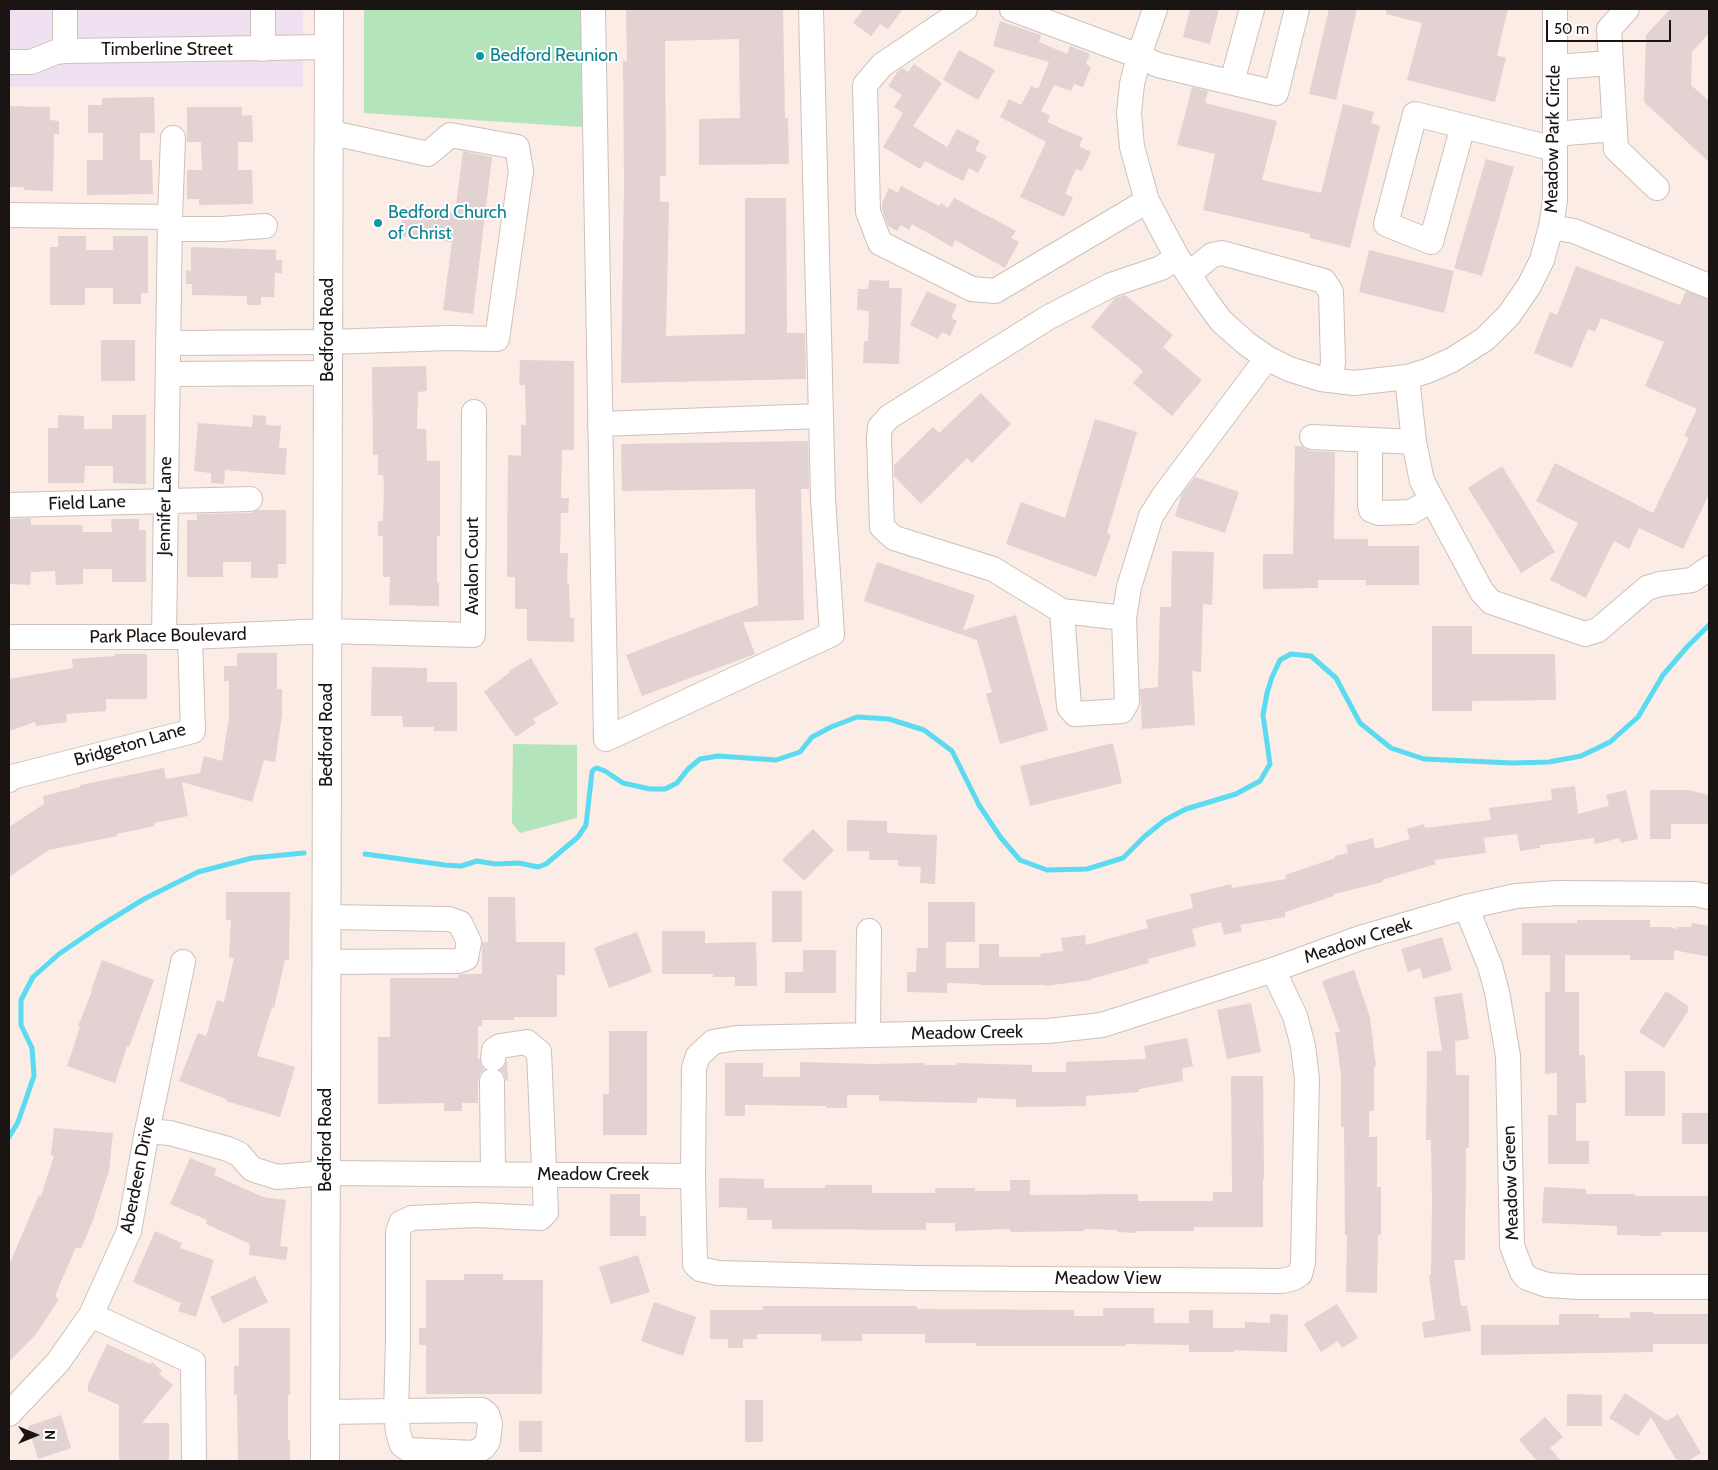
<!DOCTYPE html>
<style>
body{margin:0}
#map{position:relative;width:1718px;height:1470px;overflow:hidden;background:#fbece5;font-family:Cabin,sans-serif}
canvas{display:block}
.frame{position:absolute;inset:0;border:10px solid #1a1513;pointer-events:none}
.north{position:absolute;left:10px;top:1410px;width:50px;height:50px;-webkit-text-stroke:4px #fff;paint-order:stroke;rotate:90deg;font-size:14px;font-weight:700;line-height:20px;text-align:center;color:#1a1513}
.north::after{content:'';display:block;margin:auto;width:18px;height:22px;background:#1a1513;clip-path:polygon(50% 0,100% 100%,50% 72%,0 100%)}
.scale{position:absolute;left:1546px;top:20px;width:125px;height:22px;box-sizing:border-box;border:2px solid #1a1513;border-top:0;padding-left:6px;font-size:15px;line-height:18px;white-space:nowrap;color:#1a1513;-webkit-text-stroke:4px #fff;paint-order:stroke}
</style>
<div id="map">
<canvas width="1718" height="1470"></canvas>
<div class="frame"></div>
<div class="north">N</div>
<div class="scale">50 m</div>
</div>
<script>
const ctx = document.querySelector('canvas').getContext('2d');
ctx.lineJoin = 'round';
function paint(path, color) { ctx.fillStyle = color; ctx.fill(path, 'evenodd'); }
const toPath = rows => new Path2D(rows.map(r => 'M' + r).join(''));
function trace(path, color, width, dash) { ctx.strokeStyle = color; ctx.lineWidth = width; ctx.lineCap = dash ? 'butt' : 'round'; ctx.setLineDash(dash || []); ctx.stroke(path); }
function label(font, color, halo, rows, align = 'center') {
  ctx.font = font + ' Cabin,sans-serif'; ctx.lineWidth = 4; ctx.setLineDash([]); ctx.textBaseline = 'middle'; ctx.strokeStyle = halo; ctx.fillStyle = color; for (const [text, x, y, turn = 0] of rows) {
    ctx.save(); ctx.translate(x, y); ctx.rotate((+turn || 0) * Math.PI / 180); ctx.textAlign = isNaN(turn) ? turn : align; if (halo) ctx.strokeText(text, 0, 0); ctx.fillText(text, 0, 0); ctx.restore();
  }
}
paint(toPath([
 [9,9,303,9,303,87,9,87]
]), '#efe0f2');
paint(toPath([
 [364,9,581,9,582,127,364,113],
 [513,744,577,745,577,818,520,833,512,823]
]), '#b4e4b9');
trace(toPath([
 [365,854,445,865,461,866,477,861,495,864,519,863,538,867,546,864,578,837,586,825,592,772,594,769,597,768,605,771,623,783,650,789,665,789,677,783,688,769,700,759,718,756,776,760,800,752,812,737,831,727,857,717,889,719,924,730,952,751,979,805,1001,838,1020,860,1047,870,1087,869,1123,858,1145,836,1165,820,1186,809,1236,794,1260,781,1270,764,1263,715,1267,693,1272,677,1280,660,1291,654,1311,656,1336,678,1360,723,1391,748,1424,759,1513,763,1549,762,1581,756,1610,742,1638,717,1663,675,1687,647,1709,625],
 [9,1137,18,1122,34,1076,32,1048,21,1025,21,1000,33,977,59,954,97,928,144,899,198,872,252,858,304,853]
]), '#5adbf1', 5);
paint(toPath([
 [626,9,783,9,785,118,788,118,789,164,699,165,699,119,740,118,739,39,665,41,666,176,660,176,660,202,669,202,666,336,745,334,745,198,786,198,787,333,805,333,806,379,621,383,624,186,623,61,627,61],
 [860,9,903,9,888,29,880,24,871,36,853,23,862,11],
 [1190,9,1219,9,1210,44,1183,37],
 [1329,9,1357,9,1336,100,1309,94],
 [1386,9,1508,9,1497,55,1506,58,1495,102,1407,80,1422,23,1386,14],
 [1670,9,1709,9,1709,33,1692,52,1691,85,1709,101,1709,162,1644,102,1646,35],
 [1000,21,1041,35,1039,42,1067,54,1070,46,1090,54,1086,64,1091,67,1083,87,1074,84,1071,91,1054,85,1041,111,1050,116,1047,122,1083,138,1079,146,1091,152,1082,171,1076,169,1065,194,1073,197,1064,217,1020,197,1046,142,1000,117,1009,99,1021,105,1031,86,1038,89,1049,62,993,46],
 [959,50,995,70,978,100,943,80],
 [914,64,942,83,913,126,947,147,957,129,980,141,975,150,987,156,978,173,969,168,963,181,925,161,920,169,883,147,903,113,894,107,902,95,888,86,898,71,902,68,908,72],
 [1192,87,1208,91,1205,103,1277,121,1262,180,1321,193,1343,104,1374,112,1371,123,1380,126,1350,248,1310,238,1310,234,1203,210,1215,154,1177,145],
 [154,97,155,133,140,133,140,160,152,160,153,194,87,195,87,160,103,160,103,133,88,133,88,105,102,105,102,98],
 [9,106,50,107,50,120,59,121,59,134,54,134,53,191,24,190,24,187,9,187],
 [187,107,242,107,242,116,252,115,253,142,238,142,238,170,252,170,253,204,199,205,199,199,187,199,187,170,202,170,201,142,187,142],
 [463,151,492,157,473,314,443,310,452,242,400,236,404,207,455,213],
 [1486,159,1514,167,1482,276,1454,268],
 [901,186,939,206,941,203,948,208,954,198,1016,231,1011,238,1019,242,1005,268,955,240,952,247,912,224,909,230,901,225,897,231,888,226,882,209,882,203,889,188,898,193],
 [58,236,86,236,86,250,113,250,113,236,148,236,148,293,141,293,141,304,113,304,113,288,85,288,85,305,50,305,50,247,58,247],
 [191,247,276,250,276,260,282,260,282,273,275,273,274,297,261,297,261,305,247,305,247,296,192,295,192,284,186,284,186,270,191,271],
 [1369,250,1454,271,1444,313,1359,292],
 [1576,266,1680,305,1686,291,1709,299,1709,494,1683,549,1639,528,1629,549,1614,541,1586,598,1550,580,1578,523,1536,501,1555,463,1653,513,1689,438,1684,436,1697,409,1645,386,1664,342,1601,318,1595,332,1588,329,1572,368,1534,353,1550,312,1557,315],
 [869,280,889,281,889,288,902,288,899,364,863,363,864,341,868,341,869,311,857,310,858,289,868,289],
 [927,291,957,305,951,318,957,321,950,336,942,332,938,339,910,325],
 [1125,295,1173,335,1163,347,1202,380,1172,416,1133,383,1143,371,1091,327,1115,298],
 [101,340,135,340,135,381,101,381],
 [520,360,574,361,574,450,562,450,561,498,569,498,568,513,561,513,560,553,568,553,567,583,569,583,570,618,574,618,574,642,527,641,527,609,515,609,515,577,507,577,508,455,521,456,521,425,526,425,525,385,519,385],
 [426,366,427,391,418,392,417,429,426,429,427,461,440,461,440,536,437,536,437,583,439,583,439,606,389,605,390,577,383,577,383,536,378,536,378,521,383,521,384,485,383,475,378,475,378,455,373,455,372,367],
 [981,393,1011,424,972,463,967,458,921,504,894,476,894,465,933,427,939,433],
 [58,415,84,416,84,429,112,429,112,415,146,415,146,484,113,483,113,466,85,466,84,483,48,483,48,428,58,428],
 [253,415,266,416,266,425,281,426,279,448,287,448,285,475,225,470,224,484,211,483,211,473,194,471,198,423,252,427],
 [1095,419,1137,432,1107,533,1111,535,1096,577,1006,544,1021,502,1065,518],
 [808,441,809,489,801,489,804,620,743,622,755,654,642,696,626,655,758,605,755,489,622,491,621,444],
 [1295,446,1302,446,1305,449,1311,451,1335,452,1334,539,1368,539,1368,546,1419,546,1419,585,1366,585,1366,580,1318,580,1318,588,1263,589,1263,554,1293,554],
 [1502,466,1555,552,1521,573,1468,488],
 [1195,477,1239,492,1225,533,1175,516,1182,494],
 [258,510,286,510,286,564,278,564,278,578,251,578,251,562,223,562,223,577,187,577,187,520,197,520,197,514,250,513],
 [31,518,31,525,82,525,83,532,112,532,111,519,139,519,139,530,146,530,146,582,112,582,112,569,83,569,83,584,56,585,55,571,31,572,30,585,9,584,9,519],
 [1172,551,1214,552,1212,605,1203,604,1201,672,1192,671,1195,725,1142,729,1140,689,1158,687,1160,607,1171,607],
 [877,562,975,595,963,630,1016,615,1048,730,1000,744,986,694,992,692,977,640,864,601],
 [1432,626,1472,626,1472,654,1555,654,1556,700,1472,701,1472,711,1432,711],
 [237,653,277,653,277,689,282,689,282,715,275,762,264,760,252,802,182,782,188,816,154,823,154,826,117,834,117,836,49,850,9,877,9,827,44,804,43,796,80,787,80,785,164,768,166,779,200,773,204,756,222,761,229,717,229,681,224,681,224,666,237,666],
 [115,654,147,654,147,699,106,699,106,711,66,714,67,722,36,726,35,722,9,731,9,679,73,668,72,659,115,656],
 [531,658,558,704,533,719,536,723,516,737,484,692,510,672,509,671],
 [372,667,427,668,427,682,457,682,457,731,434,731,434,727,403,727,402,716,371,716],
 [1113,743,1122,783,1030,806,1020,766],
 [1575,786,1578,814,1609,806,1606,795,1626,790,1638,839,1621,843,1620,838,1595,844,1594,838,1540,845,1540,848,1520,851,1517,834,1484,838,1486,853,1434,860,1436,864,1382,880,1383,882,1334,894,1334,896,1285,912,1285,917,1240,925,1242,931,1224,935,1221,922,1192,929,1196,946,1148,959,1149,963,1091,979,1091,980,1045,986,1045,985,979,985,979,984,947,983,947,993,907,992,907,972,916,972,917,948,928,948,928,902,975,902,975,942,946,942,946,968,979,968,979,944,999,944,999,957,1041,957,1040,954,1063,951,1061,938,1085,935,1086,945,1148,928,1146,920,1193,908,1190,894,1231,884,1232,888,1286,879,1285,875,1335,858,1335,856,1348,853,1346,845,1373,838,1375,849,1410,839,1407,829,1424,824,1425,828,1491,820,1489,808,1552,800,1551,789],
 [1650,790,1688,790,1709,795,1709,824,1671,824,1671,839,1650,839],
 [847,820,887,821,887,833,937,835,935,884,920,883,921,867,898,866,898,860,869,860,869,851,847,851],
 [813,829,834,850,804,881,782,860],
 [772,891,802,891,802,942,772,942],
 [226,892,290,892,289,960,285,960,274,1008,272,1007,257,1056,295,1067,280,1117,226,1101,226,1099,179,1081,198,1033,206,1036,217,1000,224,1002,234,958,229,957,231,920,226,920],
 [488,897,515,897,516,942,565,942,565,975,557,975,557,1017,514,1017,514,1020,482,1020,482,1026,478,1026,478,1059,480,1059,481,1065,484,1070,480,1074,478,1081,478,1103,462,1103,462,1111,444,1111,444,1103,378,1104,378,1037,390,1037,390,978,458,978,458,975,463,974,482,974,482,942,488,942],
 [1577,920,1650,920,1650,927,1671,927,1671,928,1677,929,1677,927,1691,927,1692,923,1709,926,1709,957,1674,950,1674,960,1630,960,1630,955,1565,955,1565,992,1579,992,1579,1055,1585,1055,1586,1103,1576,1103,1576,1141,1589,1141,1589,1164,1548,1164,1548,1115,1557,1115,1557,1073,1545,1074,1545,992,1550,992,1550,955,1522,955,1522,923,1577,923],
 [662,931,705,931,705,943,756,942,757,986,735,986,735,977,713,977,713,974,662,974],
 [637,932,652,972,609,988,594,948],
 [1442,937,1452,970,1423,979,1420,968,1408,972,1401,949],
 [803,950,836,950,836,993,785,993,785,972,803,972],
 [102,960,154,980,138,1023,129,1047,127,1046,115,1083,67,1066,80,1027,78,1026,92,991,91,991],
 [1354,970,1370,1017,1376,1067,1374,1067,1374,1111,1369,1111,1369,1137,1377,1137,1377,1187,1381,1187,1381,1235,1378,1235,1377,1293,1346,1292,1347,1235,1345,1235,1344,1127,1341,1127,1341,1074,1335,1032,1340,1032,1322,981],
 [1666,991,1688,1006,1688,1011,1664,1048,1639,1032],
 [1462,993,1469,1039,1455,1041,1456,1075,1469,1075,1469,1148,1466,1148,1465,1260,1454,1260,1461,1306,1467,1306,1471,1331,1424,1338,1422,1322,1435,1320,1429,1275,1431,1275,1432,1201,1431,1140,1426,1140,1427,1051,1442,1051,1434,997],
 [1251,1003,1261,1052,1227,1059,1217,1010],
 [609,1031,647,1031,647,1135,603,1135,603,1094,609,1094],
 [1187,1038,1193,1066,1182,1069,1183,1081,1139,1089,1139,1092,1086,1096,1086,1106,1016,1107,1016,1099,977,1098,977,1103,879,1101,879,1095,847,1095,847,1108,826,1108,826,1106,745,1105,745,1116,725,1116,725,1063,763,1063,763,1077,800,1077,800,1062,873,1064,925,1063,925,1065,957,1065,957,1063,1032,1065,1032,1072,1066,1072,1066,1062,1146,1059,1144,1046],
 [507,1059,508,1081,506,1081,504,1074,500,1070,504,1067],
 [1625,1071,1665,1071,1665,1116,1625,1116],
 [1231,1076,1263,1076,1264,1179,1263,1179,1263,1227,1194,1227,1194,1231,1137,1231,1137,1233,1117,1232,1117,1230,1084,1229,1084,1231,1010,1232,1010,1229,955,1231,955,1223,926,1223,926,1230,772,1229,772,1220,747,1220,747,1208,719,1207,719,1178,764,1179,764,1188,825,1188,825,1185,872,1185,872,1193,935,1193,935,1188,975,1188,975,1191,1010,1191,1010,1180,1030,1180,1030,1195,1138,1194,1138,1201,1213,1201,1213,1192,1232,1192],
 [1682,1113,1709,1113,1709,1144,1682,1144],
 [54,1128,113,1133,109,1171,93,1220,81,1249,76,1247,55,1296,59,1299,37,1333,9,1362,9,1265,39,1195,41,1196,54,1156,51,1155],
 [190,1158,217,1169,214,1175,263,1197,286,1200,280,1246,288,1247,286,1260,249,1255,250,1244,206,1224,207,1220,170,1204],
 [1544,1187,1586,1189,1586,1194,1635,1194,1635,1196,1709,1196,1709,1232,1661,1232,1661,1236,1641,1236,1641,1235,1617,1235,1617,1226,1542,1223],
 [610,1194,640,1194,640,1216,646,1216,646,1236,610,1236],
 [155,1231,182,1243,180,1248,214,1260,196,1317,178,1311,181,1303,133,1282],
 [638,1255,650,1292,611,1304,599,1267],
 [464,1274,503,1274,503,1280,543,1280,542,1394,426,1394,426,1345,419,1345,419,1328,426,1328,426,1280,464,1280],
 [255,1276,268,1302,223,1324,210,1297],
 [654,1302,696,1317,683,1356,641,1341],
 [1337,1304,1358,1338,1342,1348,1338,1341,1321,1352,1304,1324],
 [763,1306,917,1306,917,1309,1074,1310,1074,1316,1103,1316,1103,1308,1154,1308,1154,1323,1189,1323,1189,1310,1213,1310,1213,1328,1245,1328,1245,1322,1270,1323,1270,1314,1288,1315,1287,1352,1234,1350,1234,1352,1189,1352,1189,1345,1126,1344,1126,1346,976,1346,976,1343,925,1343,925,1334,862,1334,862,1341,821,1341,821,1334,757,1334,757,1339,743,1339,743,1348,728,1348,728,1339,710,1339,710,1310,763,1310],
 [1630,1312,1653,1312,1653,1314,1708,1314,1708,1344,1653,1344,1653,1352,1481,1355,1481,1325,1559,1325,1559,1314,1599,1314,1599,1318,1630,1318],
 [239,1328,290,1328,290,1395,288,1395,288,1440,290,1440,290,1461,238,1461,237,1395,234,1395,234,1366,239,1366],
 [107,1344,150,1364,152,1362,162,1371,159,1374,173,1385,142,1423,169,1423,169,1461,119,1461,119,1405,88,1391,88,1385],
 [1625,1393,1667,1421,1678,1414,1701,1453,1688,1461,1677,1461,1651,1417,1638,1436,1609,1418],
 [1567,1394,1602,1395,1602,1426,1567,1426],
 [745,1400,763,1400,763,1442,745,1442],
 [61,1415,71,1448,38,1459,28,1426],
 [1545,1417,1563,1437,1550,1448,1561,1461,1537,1461,1519,1440],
 [519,1421,542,1421,542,1452,519,1452]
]), '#e2d2d1');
const minor = toPath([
 [65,9,65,51],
 [263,9,263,49],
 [593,9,606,739,832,634,823,498,811,9],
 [965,9,882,65,865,85,868,212,880,243,972,289,995,291,1147,201],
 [1012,9,1139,56,1158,65,1276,93,1297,9],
 [1155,9,1139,56,1132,84,1129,113,1132,147,1147,201,1177,257,1205,299,1221,321,1247,344,1267,358,1289,369,1321,379,1354,383,1407,377,1427,371,1452,360,1485,339,1509,315,1529,286,1542,260,1551,227,1555,200,1555,9],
 [1627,9,1609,29,1616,149,1657,188],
 [9,62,31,62,56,52,65,51,328,47],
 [1555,67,1611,63],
 [1232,82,1252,9],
 [1463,126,1431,242,1386,224,1415,114,1555,149],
 [1555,134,1615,129],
 [9,215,170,217],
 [1551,227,1574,231,1709,286],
 [170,229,221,229,265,226],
 [1177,257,1161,268,1111,285,1049,317,889,417,880,427,879,438,882,527,894,538,993,569,1062,611,1069,707,1075,714,1122,711,1127,702,1124,618,1129,587,1151,516,1165,494,1267,358],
 [1189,274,1212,255,1222,253,1324,281,1331,292,1333,363,1330,380],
 [168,343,328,342,450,338,497,339,521,171,517,147,450,135,428,154,328,132],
 [168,374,328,373],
 [1407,377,1414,442,1422,481,1482,592,1491,602,1585,634,1598,630,1647,588,1660,584,1692,580,1709,568],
 [600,424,821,416],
 [1312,437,1414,442],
 [1370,440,1370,505,1371,510,1379,513,1411,512,1432,500],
 [9,505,250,499],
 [1062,611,1124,618],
 [9,637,190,637,327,631,473,635,474,412],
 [164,637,170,217,173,138],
 [9,780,12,777,193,731,190,637],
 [1466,907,1490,966,1497,992,1508,1056,1512,1246,1522,1272,1527,1278,1547,1285,1579,1287,1709,1287],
 [326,917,449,919,460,923,469,942,466,958,458,961,326,962],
 [1273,970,1295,1016,1303,1046,1307,1079,1303,1263,1300,1274,1294,1278,1282,1281,915,1278,718,1273,700,1269,695,1264,693,1176,694,1068,698,1056,713,1042,737,1038,1048,1031,1102,1025,1273,970,1360,938,1466,907,1516,896,1557,893,1695,894,1709,897],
 [868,1035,869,931],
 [492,1081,493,1174],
 [147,1131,170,1133,228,1149,239,1154,252,1169,277,1177,325,1173,693,1176],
 [91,1315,193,1362,194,1461],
 [325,1412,396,1411,482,1410,487,1414,490,1424,488,1441,484,1447,474,1453,409,1450,402,1445,398,1432,396,1411,398,1341,398,1232,401,1223,412,1218,476,1215,540,1218,546,1212,539,1052,527,1042,500,1046,494,1050,493,1059],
 [9,1414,58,1362,91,1315,129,1231,147,1131,183,962]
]);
const major = toPath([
 [325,1461,329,9]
]);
trace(minor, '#cec0ba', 26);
trace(major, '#cec0ba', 30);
trace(minor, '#fff', 24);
trace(major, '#fff', 28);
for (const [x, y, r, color] of [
 [480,56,5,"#0f9aa8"],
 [378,223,5,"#0f9aa8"]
]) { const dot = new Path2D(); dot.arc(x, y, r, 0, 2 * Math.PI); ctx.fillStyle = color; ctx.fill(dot); trace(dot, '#fff', 2); }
label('18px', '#1a1513', '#fff', [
 ["Timberline Street",167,50],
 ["Meadow Park Circle",1553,139,-89],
 ["Bedford Road",328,330,-90],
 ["Field Lane",87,503,-2],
 ["Jennifer Lane",165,506,-89],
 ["Avalon Court",473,566,-90],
 ["Park Place Boulevard",168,636,-1],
 ["Bedford Road",327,735,-90],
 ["Bridgeton Lane",130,745,-16],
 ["Meadow Creek",1358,941,-18],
 ["Meadow Creek",967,1033,-1],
 ["Bedford Road",326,1140,-90],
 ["Aberdeen Drive",138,1175,-79],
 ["Meadow Creek",593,1175],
 ["Meadow Green",1511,1183,-92],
 ["Meadow View",1108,1279]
]);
label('18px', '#0d838f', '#fff', [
 ["Bedford Reunion",490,56],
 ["Bedford Church",388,213],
 ["of Christ",388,234]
], 'left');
</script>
